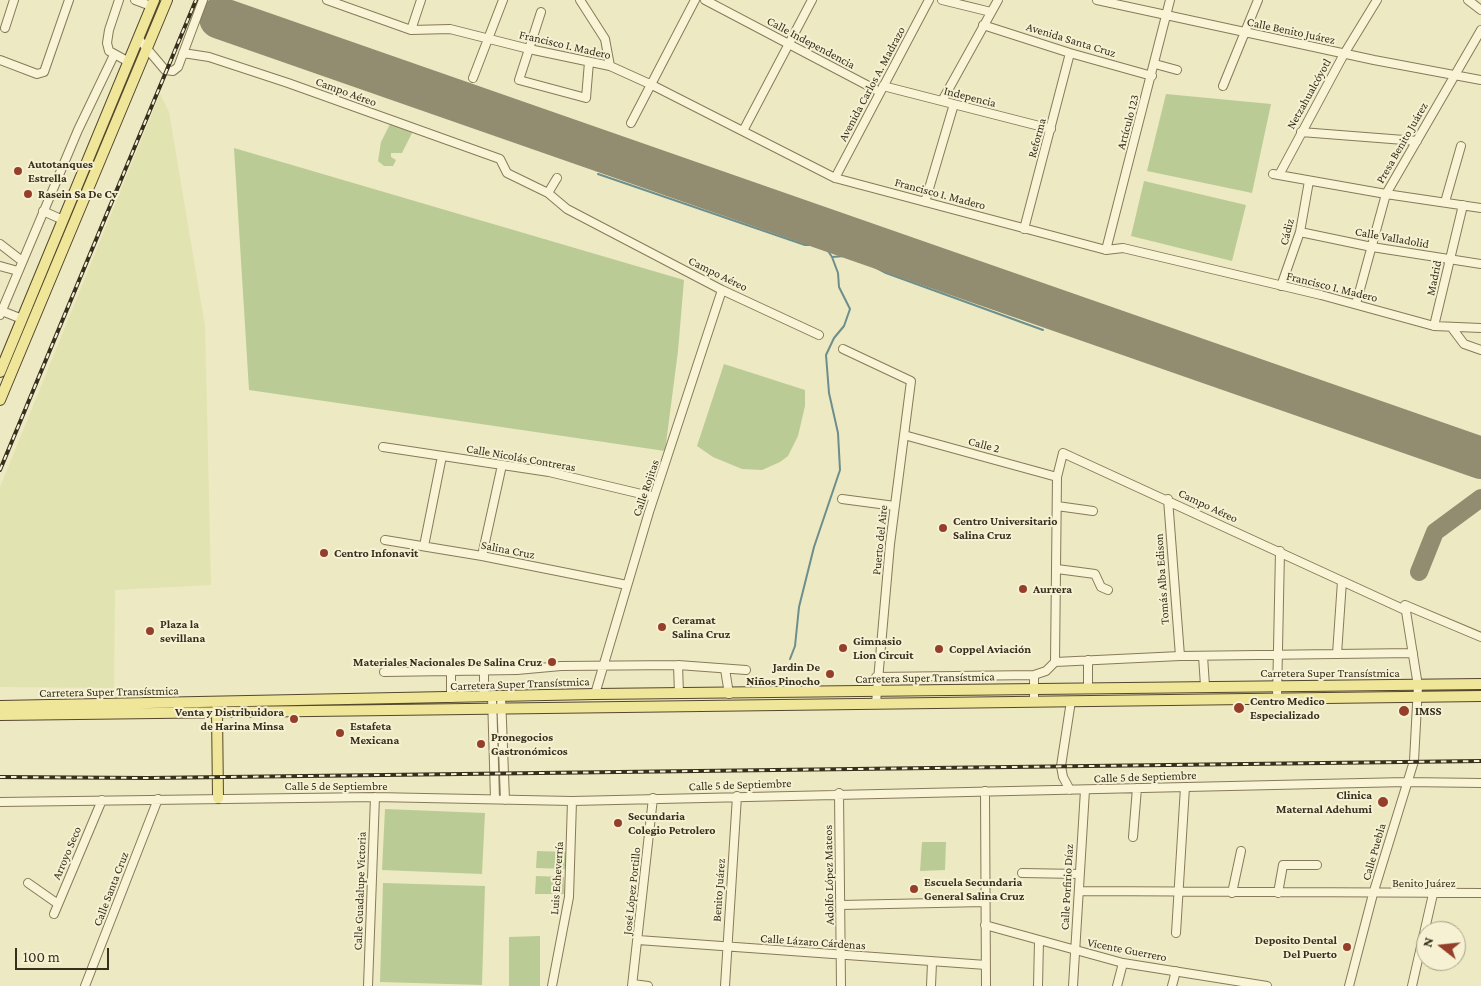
<!DOCTYPE html>
<meta charset="utf-8">
<style>
body{margin:0}
#map{position:relative;width:1481px;height:986px;overflow:hidden;background:#ede9c2;font-family:"Crimson Pro",serif}
canvas{display:block}
.north{position:absolute;left:1416px;top:921px;width:50px;height:50px;box-sizing:border-box;background:#f5f1d2;border:1px solid #a9a38a;border-radius:50%;rotate:286deg;font-size:14px;font-weight:700;line-height:20px;text-align:center;color:#372f1e}
.north::after{content:'';display:block;margin:auto;width:18px;height:22px;background:#953e2a;clip-path:polygon(50% 0,100% 100%,50% 72%,0 100%)}
.scale{position:absolute;left:15px;top:948px;width:94px;height:22px;box-sizing:border-box;border:2px solid #372f1e;border-top:0;padding-left:6px;font-size:15px;line-height:18px;white-space:nowrap;color:#372f1e;-webkit-text-stroke:4px #f5f1d2;paint-order:stroke}
</style>
<div id="map">
<canvas width="1481" height="986"></canvas>
<div class="north">N</div>
<div class="scale">100 m</div>
</div>
<script>
const ctx = document.querySelector('canvas').getContext('2d');
ctx.lineJoin = 'round';
function paint(path, color) { ctx.fillStyle = color; ctx.fill(path, 'evenodd'); }
const toPath = rows => new Path2D(rows.map(r => 'M' + r).join(''));
function trace(path, color, width, dash) { ctx.strokeStyle = color; ctx.lineWidth = width; ctx.lineCap = dash ? 'butt' : 'round'; ctx.setLineDash(dash || []); ctx.stroke(path); }
function label(font, color, halo, rows, align = 'center') {
  ctx.font = font + ' "Crimson Pro",serif'; ctx.lineWidth = 4; ctx.setLineDash([]); ctx.textBaseline = 'middle'; ctx.strokeStyle = halo; ctx.fillStyle = color; for (const [text, x, y, turn = 0] of rows) {
    ctx.save(); ctx.translate(x, y); ctx.rotate((+turn || 0) * Math.PI / 180); ctx.textAlign = isNaN(turn) ? turn : align; if (halo) ctx.strokeText(text, 0, 0); ctx.fillText(text, 0, 0); ctx.restore();
  }
}
paint(toPath([
 [160,94,169,112,205,326,211,585,115,590,114,688,0,687,0,487]
]), '#e1e3b0');
paint(toPath([
 [1166,94,1271,104,1252,193,1147,171],
 [390,124,413,131,402,153,391,153,391,157,396,160,393,166,384,166,378,161,381,142],
 [234,148,684,280,678,351,665,451,249,390],
 [1144,181,1246,205,1232,261,1131,236],
 [724,364,805,390,805,406,798,436,788,456,780,462,762,470,742,469,713,457,697,446],
 [385,809,485,813,482,874,382,870],
 [922,842,946,842,945,870,920,871],
 [537,851,567,852,566,869,536,868],
 [536,876,564,877,564,894,535,894],
 [383,883,485,886,482,985,380,982],
 [540,936,540,986,509,986,509,937]
]), '#bbcb96');
trace(toPath([
 [598,174,805,245,824,245,832,257,858,255,865,262,886,273,1043,330],
 [790,659,795,646,799,607,814,547,840,470,838,433,829,393,826,355,834,338,844,326,850,309,839,287,838,273,832,257]
]), '#6c8e8c', 2);
trace(toPath([
 [1419,572,1435,532,1481,498]
]), '#928c70', 18);
trace(toPath([
 [220,18,1481,458]
]), '#928c70', 42);
const minor = toPath([
 [119,0,109,30,107,43,109,51,129,62],
 [135,0,151,6],
 [327,0,411,30,450,29,529,49,610,66,652,85,835,178,1106,250,1123,248,1321,295,1434,326,1481,328],
 [580,0,605,39,610,66],
 [705,0,880,92],
 [942,0,991,12],
 [1097,0,1374,60,1481,80],
 [1468,0,1481,10],
 [541,12,519,80,586,98,589,62],
 [983,25,1070,53,1152,76],
 [5,28,14,0],
 [411,30,421,0],
 [138,38,165,70,173,71,178,67,203,0],
 [183,53,209,57,288,83,500,159,507,173,548,193],
 [0,60,37,74,44,72,69,0],
 [1155,64,1177,70],
 [473,78,503,0],
 [883,86,1051,129],
 [1223,86,1258,0],
 [942,101,998,0],
 [631,123,695,0],
 [743,131,812,0],
 [1301,132,1417,141],
 [1273,174,1386,194,1481,208],
 [1279,175,1344,54,1377,0],
 [557,178,548,193,567,209,722,290,819,335],
 [835,178,929,0],
 [925,202,954,104],
 [1445,202,1461,146],
 [43,211,63,220],
 [1024,229,1070,53],
 [1300,232,1372,247,1481,264],
 [0,244,22,261],
 [1106,250,1170,0],
 [0,266,18,271],
 [1281,286,1300,232,1309,181],
 [1356,304,1386,194,1481,30],
 [2,311,22,319],
 [0,315,78,130,114,55],
 [1434,326,1463,205],
 [1452,328,1464,344,1481,350],
 [843,349,911,381,890,544,876,703],
 [904,435,1057,477],
 [383,447,549,472,654,497],
 [842,499,895,506],
 [1168,499,1180,656],
 [1057,506,1093,511],
 [385,540,482,556,627,585],
 [424,546,442,456],
 [482,556,502,465],
 [1057,569,1095,574,1101,587,1108,590],
 [1337,654,1342,581],
 [1203,656,1205,686],
 [1055,662,1180,656,1413,653],
 [678,665,679,694],
 [725,669,729,694],
 [451,671,451,698],
 [384,672,517,670,561,666,678,665,746,670],
 [876,677,1034,675],
 [1088,687,1088,660],
 [595,694,649,512,722,290],
 [484,696,484,670],
 [492,696,495,799],
 [501,696,505,800],
 [1277,698,1280,551],
 [1034,702,1034,675,1046,671,1055,662,1057,477,1063,453,1405,610],
 [1070,790,1063,777,1061,766,1071,701],
 [985,791,986,986],
 [839,793,841,986],
 [0,802,375,797,572,801,1406,782,1481,783],
 [1133,837,1137,788],
 [1022,873,1079,874],
 [28,883,58,904],
 [1079,891,1481,893],
 [1232,893,1241,851],
 [1278,893,1283,865,1317,865],
 [841,905,985,902],
 [54,914,102,800],
 [985,925,1123,963,1267,986],
 [1176,933,1185,787],
 [638,940,986,965],
 [633,984,648,986],
 [85,986,158,799],
 [368,986,375,797],
 [552,986,569,897,572,801],
 [632,986,653,798],
 [725,986,737,796],
 [931,986,932,963],
 [1038,986,1039,941],
 [1073,986,1085,790],
 [1117,986,1123,963],
 [1172,986,1176,971],
 [1349,986,1373,894,1414,761,1418,686,1405,605,1481,637],
 [1412,986,1433,894]
]);
const major = toPath([
 [0,372,154,0],
 [0,400,167,0],
 [0,706,595,694,1481,684],
 [0,715,1481,696],
 [218,798,217,711,218,705]
]);
trace(minor, '#877a5a', 10);
trace(major, '#54472e', 12);
trace(minor, '#f8f4d5', 8);
trace(major, '#f0e69a', 10);
const rail = toPath([
 [0,470,196,0],
 [0,777,148,778,1481,761]
]);
trace(rail, '#372f1e', 4);
trace(rail, '#f5f1d2', 2, [5.5]);
for (const [x, y, r, color] of [
 [18,171,5,"#953e2a"],
 [28,194,5,"#953e2a"],
 [943,528,5,"#953e2a"],
 [324,553,5,"#953e2a"],
 [1023,589,5,"#953e2a"],
 [662,627,5,"#953e2a"],
 [150,631,5,"#953e2a"],
 [843,648,5,"#953e2a"],
 [939,649,5,"#953e2a"],
 [552,662,5,"#953e2a"],
 [830,674,5,"#953e2a"],
 [1239,708,6,"#953e2a"],
 [1404,711,6,"#953e2a"],
 [294,719,5,"#953e2a"],
 [340,733,5,"#953e2a"],
 [481,744,5,"#953e2a"],
 [1383,802,6,"#953e2a"],
 [618,823,5,"#953e2a"],
 [914,889,5,"#953e2a"],
 [1347,947,5,"#953e2a"]
]) { const dot = new Path2D(); dot.arc(x, y, r, 0, 2 * Math.PI); ctx.fillStyle = color; ctx.fill(dot); trace(dot, '#f5f1d2', 2); }
label('12px', '#372f1e', '#f5f1d2', [
 ["Calle Benito Juárez",1291,31,12],
 ["Avenida Santa Cruz",1071,40,17],
 ["Calle Independencia",811,43,28],
 ["Francisco I. Madero",565,45,13],
 ["Avenida Carlos A. Madrazo",872,84,-62],
 ["Campo Aéreo",346,92,20],
 ["Netzahualcóyotl",1309,94,-61],
 ["Indepencia",970,97,14],
 ["Artículo 123",1128,122,-75],
 ["Reforma",1037,138,-75],
 ["Presa Benito Juárez",1402,143,-60],
 ["Francisco I. Madero",940,194,15],
 ["Cádiz",1287,232,-76],
 ["Calle Valladolid",1392,238,10],
 ["Campo Aéreo",718,274,26],
 ["Madrid",1434,278,-78],
 ["Francisco I. Madero",1332,287,14],
 ["Calle 2",984,445,15],
 ["Calle Nicolás Contreras",521,458,10],
 ["Calle Rojitas",646,488,-71],
 ["Campo Aéreo",1208,506,25],
 ["Puerto del Aire",880,540,-84],
 ["Salina Cruz",508,550,11],
 ["Tomás Alba Edison",1162,579,-94],
 ["Carretera Super Transístmica",1330,673],
 ["Carretera Super Transístmica",925,678,-1],
 ["Carretera Super Transístmica",520,684,-2],
 ["Carretera Super Transístmica",109,692,-1],
 ["Calle 5 de Septiembre",1145,777,-2],
 ["Calle 5 de Septiembre",740,785,-2],
 ["Calle 5 de Septiembre",336,786],
 ["Calle Puebla",1374,852,-74],
 ["Arroyo Seco",67,853,-67],
 ["Adolfo López Mateos",829,875,-91],
 ["Luis Echeverría",557,878,-86],
 ["Benito Juárez",1424,883],
 ["Calle Porfirio Díaz",1067,887,-87],
 ["Calle Santa Cruz",111,889,-69],
 ["Benito Juárez",719,890,-86],
 ["Calle Guadalupe Victoria",360,891,-88],
 ["José López Portillo",632,891,-84],
 ["Calle Lázaro Cárdenas",813,942,4],
 ["Vicente Guerrero",1127,950,11]
]);
label('bold 12px', '#372f1e', '#f5f1d2', [
 ["Autotanques",28,164],
 ["Estrella",28,178],
 ["Rasein Sa De Cv",38,194],
 ["Centro Universitario",953,521],
 ["Salina Cruz",953,535],
 ["Centro Infonavit",334,553],
 ["Aurrera",1033,589],
 ["Ceramat",672,620],
 ["Salina Cruz",672,634],
 ["Plaza la",160,624],
 ["sevillana",160,638],
 ["Gimnasio",853,641],
 ["Lion Circuit",853,655],
 ["Coppel Aviación",949,649],
 ["Materiales Nacionales De Salina Cruz",542,662,"right"],
 ["Jardin De",820,667,"right"],
 ["Niños Pinocho",820,681,"right"],
 ["Centro Medico",1250,701],
 ["Especializado",1250,715],
 ["IMSS",1415,711],
 ["Venta y Distribuidora",284,712,"right"],
 ["de Harina Minsa",284,726,"right"],
 ["Estafeta",350,726],
 ["Mexicana",350,740],
 ["Pronegocios",491,737],
 ["Gastronómicos",491,751],
 ["Clinica",1372,795,"right"],
 ["Maternal Adehumi",1372,809,"right"],
 ["Secundaria",628,816],
 ["Colegio Petrolero",628,830],
 ["Escuela Secundaria",924,882],
 ["General Salina Cruz",924,896],
 ["Deposito Dental",1337,940,"right"],
 ["Del Puerto",1337,954,"right"]
], 'left');
</script>
